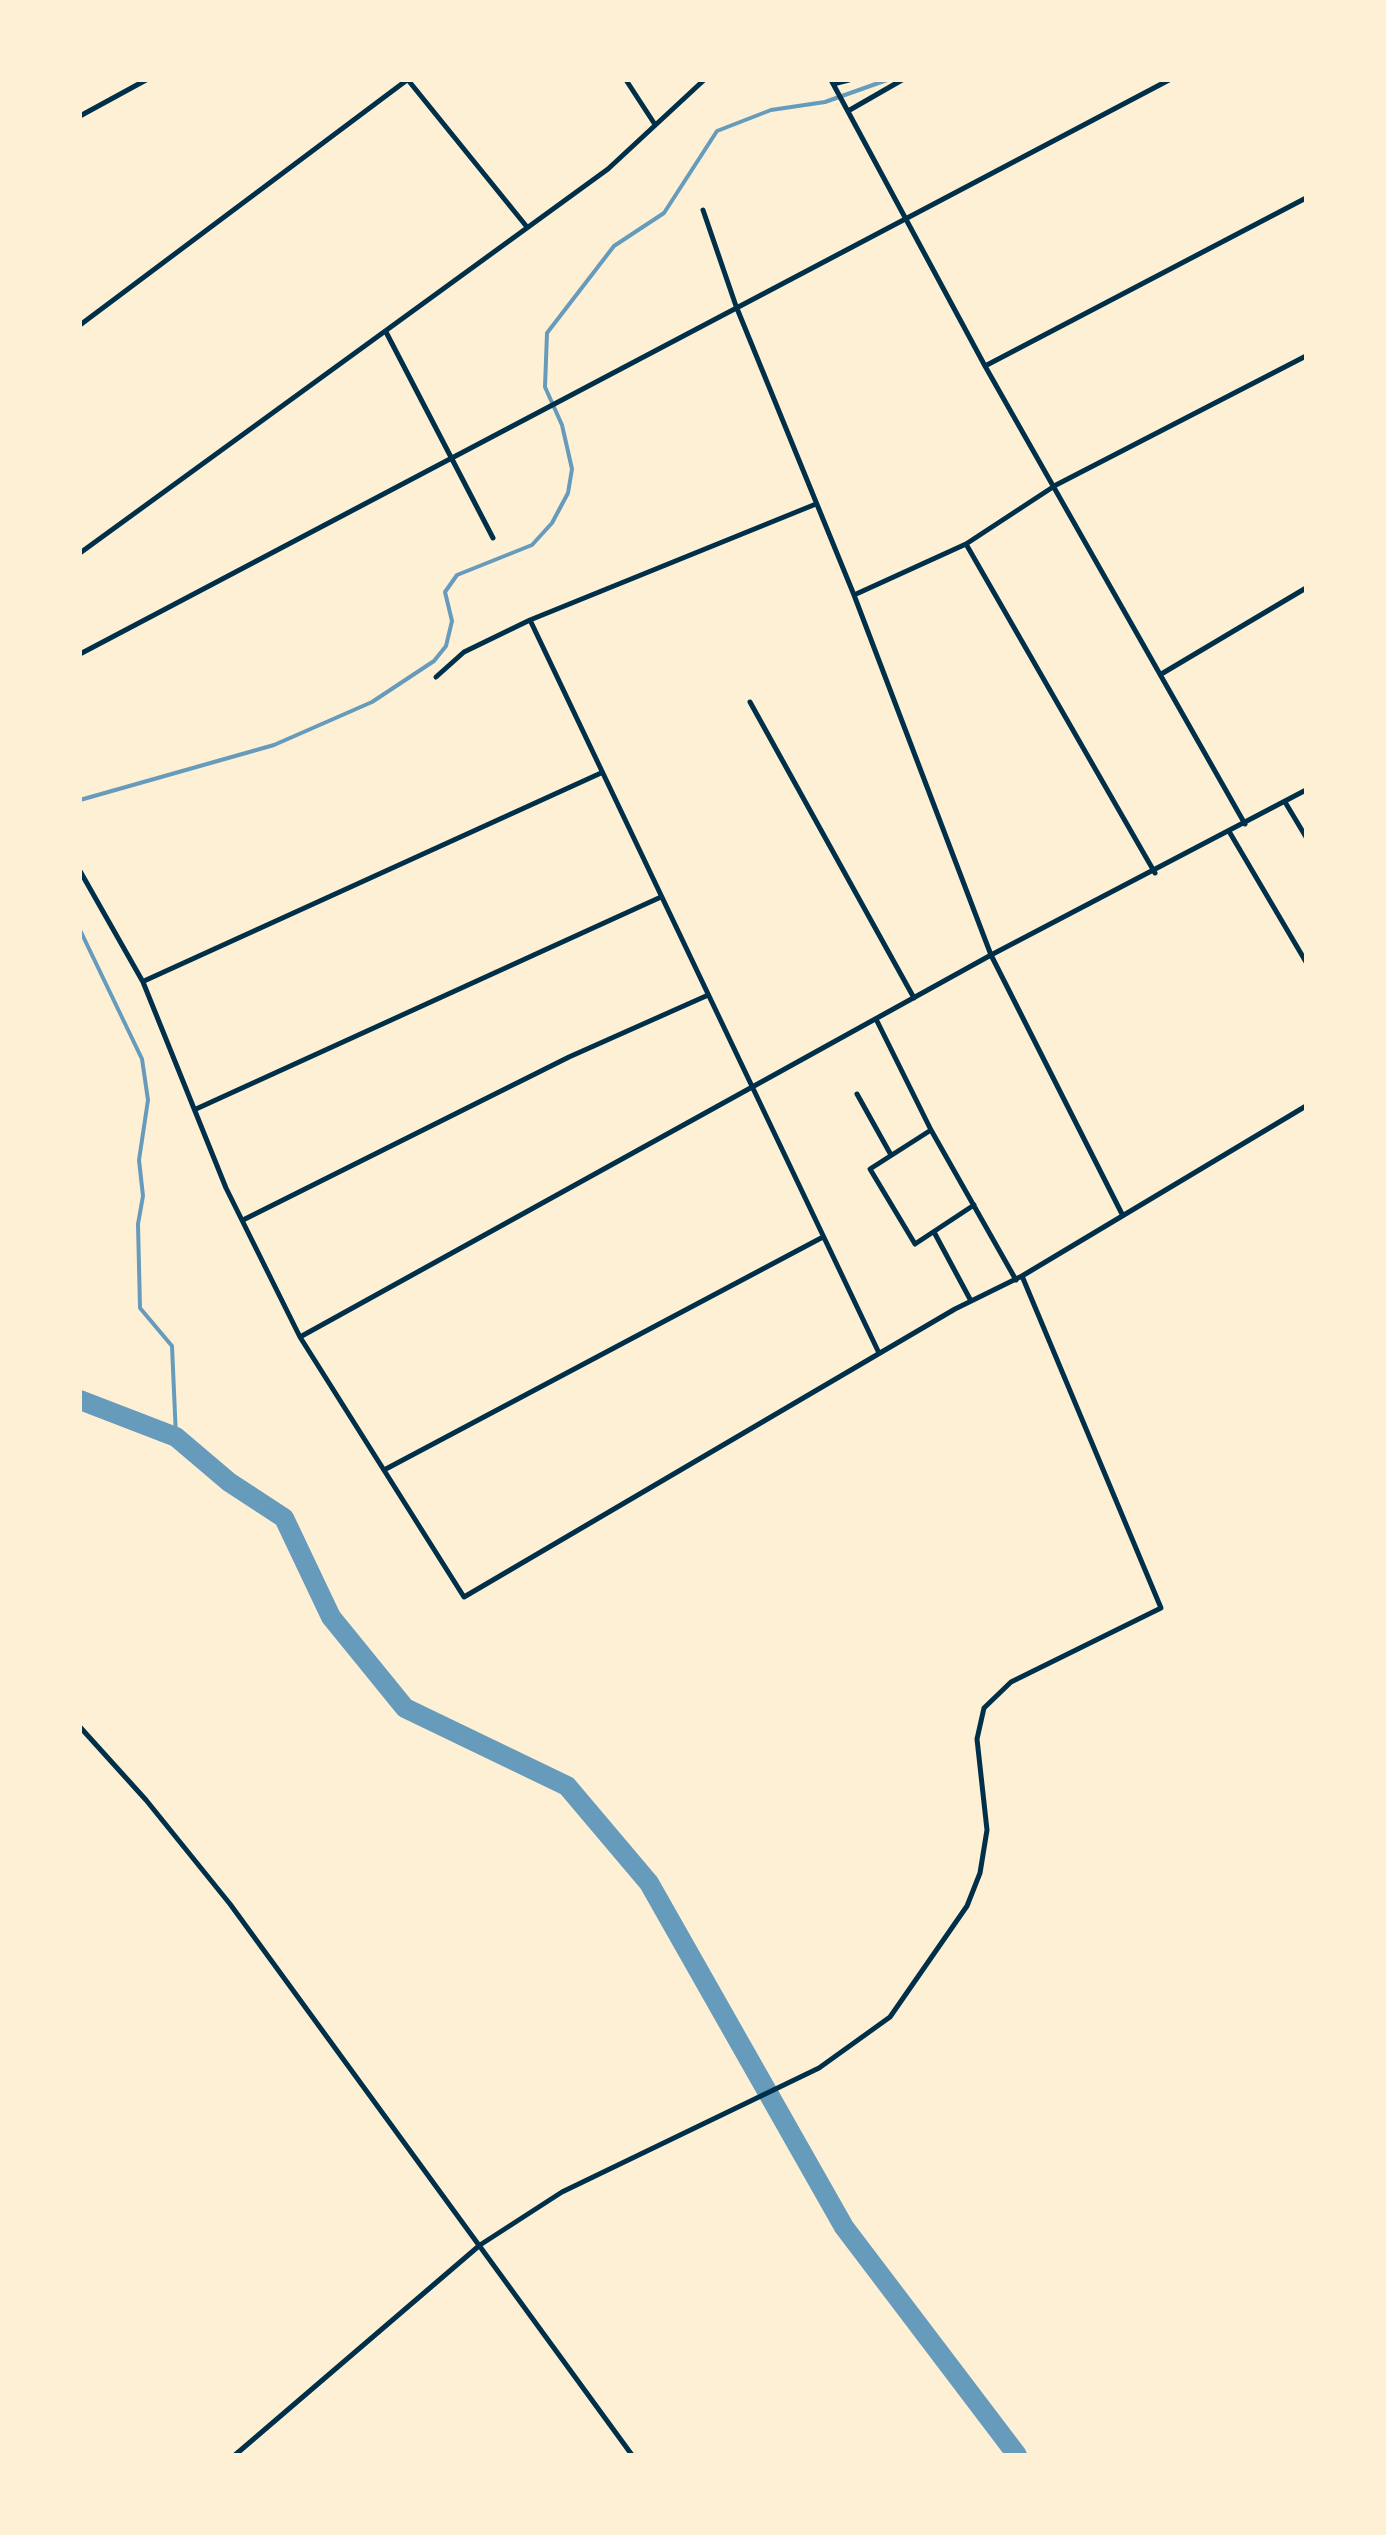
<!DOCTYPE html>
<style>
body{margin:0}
#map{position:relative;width:1386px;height:2535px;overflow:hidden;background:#fdf0d5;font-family:Inter,sans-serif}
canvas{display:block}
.frame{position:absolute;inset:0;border:82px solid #fdf0d5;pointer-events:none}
</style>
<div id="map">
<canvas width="1386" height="2535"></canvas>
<div class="frame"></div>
</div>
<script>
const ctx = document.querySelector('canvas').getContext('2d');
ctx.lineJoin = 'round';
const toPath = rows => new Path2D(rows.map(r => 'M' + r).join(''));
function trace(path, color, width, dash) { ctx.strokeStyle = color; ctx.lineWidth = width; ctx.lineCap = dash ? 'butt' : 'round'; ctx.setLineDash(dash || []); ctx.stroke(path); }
trace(toPath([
 [80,800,274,745,372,702,434,661,446,646,452,621,445,592,457,575,532,545,552,523,568,493,572,469,562,425,545,387,547,333,614,246,664,213,717,131,771,110,825,102,887,80],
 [80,930,142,1059,148,1100,139,1160,143,1196,138,1224,140,1308,172,1346,176,1437]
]), '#669bbc', 4);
trace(toPath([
 [80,1400,176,1437,229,1482,284,1518,331,1617,405,1708,567,1786,649,1883,844,2227,1017,2455]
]), '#669bbc', 20);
trace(toPath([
 [408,80,527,227],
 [626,80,654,123],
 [831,80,985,366,1245,824],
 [833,84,849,80],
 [848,111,902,80],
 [80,116,146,80],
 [703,210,736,306,854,595,991,955,1122,1214],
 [80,325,407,80],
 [386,332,493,538],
 [985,366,1306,198],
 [966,544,1155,873],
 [80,553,608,169,704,80],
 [854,595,966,544,1056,485,1306,356],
 [530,620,879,1353],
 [80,654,1169,80],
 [1163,673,1306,588],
 [436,677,464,652,530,620,816,504],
 [750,702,914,998],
 [1285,802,1306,837],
 [1230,833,1306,962],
 [80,871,143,982,226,1188,300,1337,464,1597,955,1309,1022,1276,1306,1106],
 [144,981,601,773],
 [876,1019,931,1130,1016,1280],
 [857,1094,891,1155],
 [196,1109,661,897],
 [931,1130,870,1169,915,1244,974,1205],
 [243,1220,569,1057,706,996],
 [934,1232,971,1301],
 [300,1337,991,955,1306,790],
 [384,1470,823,1237],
 [80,1727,146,1800,230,1904,632,2455],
 [235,2455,480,2245,562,2192,819,2068,890,2017,967,1906,980,1873,987,1830,977,1739,984,1708,1011,1682,1161,1608,1022,1276]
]), '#003049', 5);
</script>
